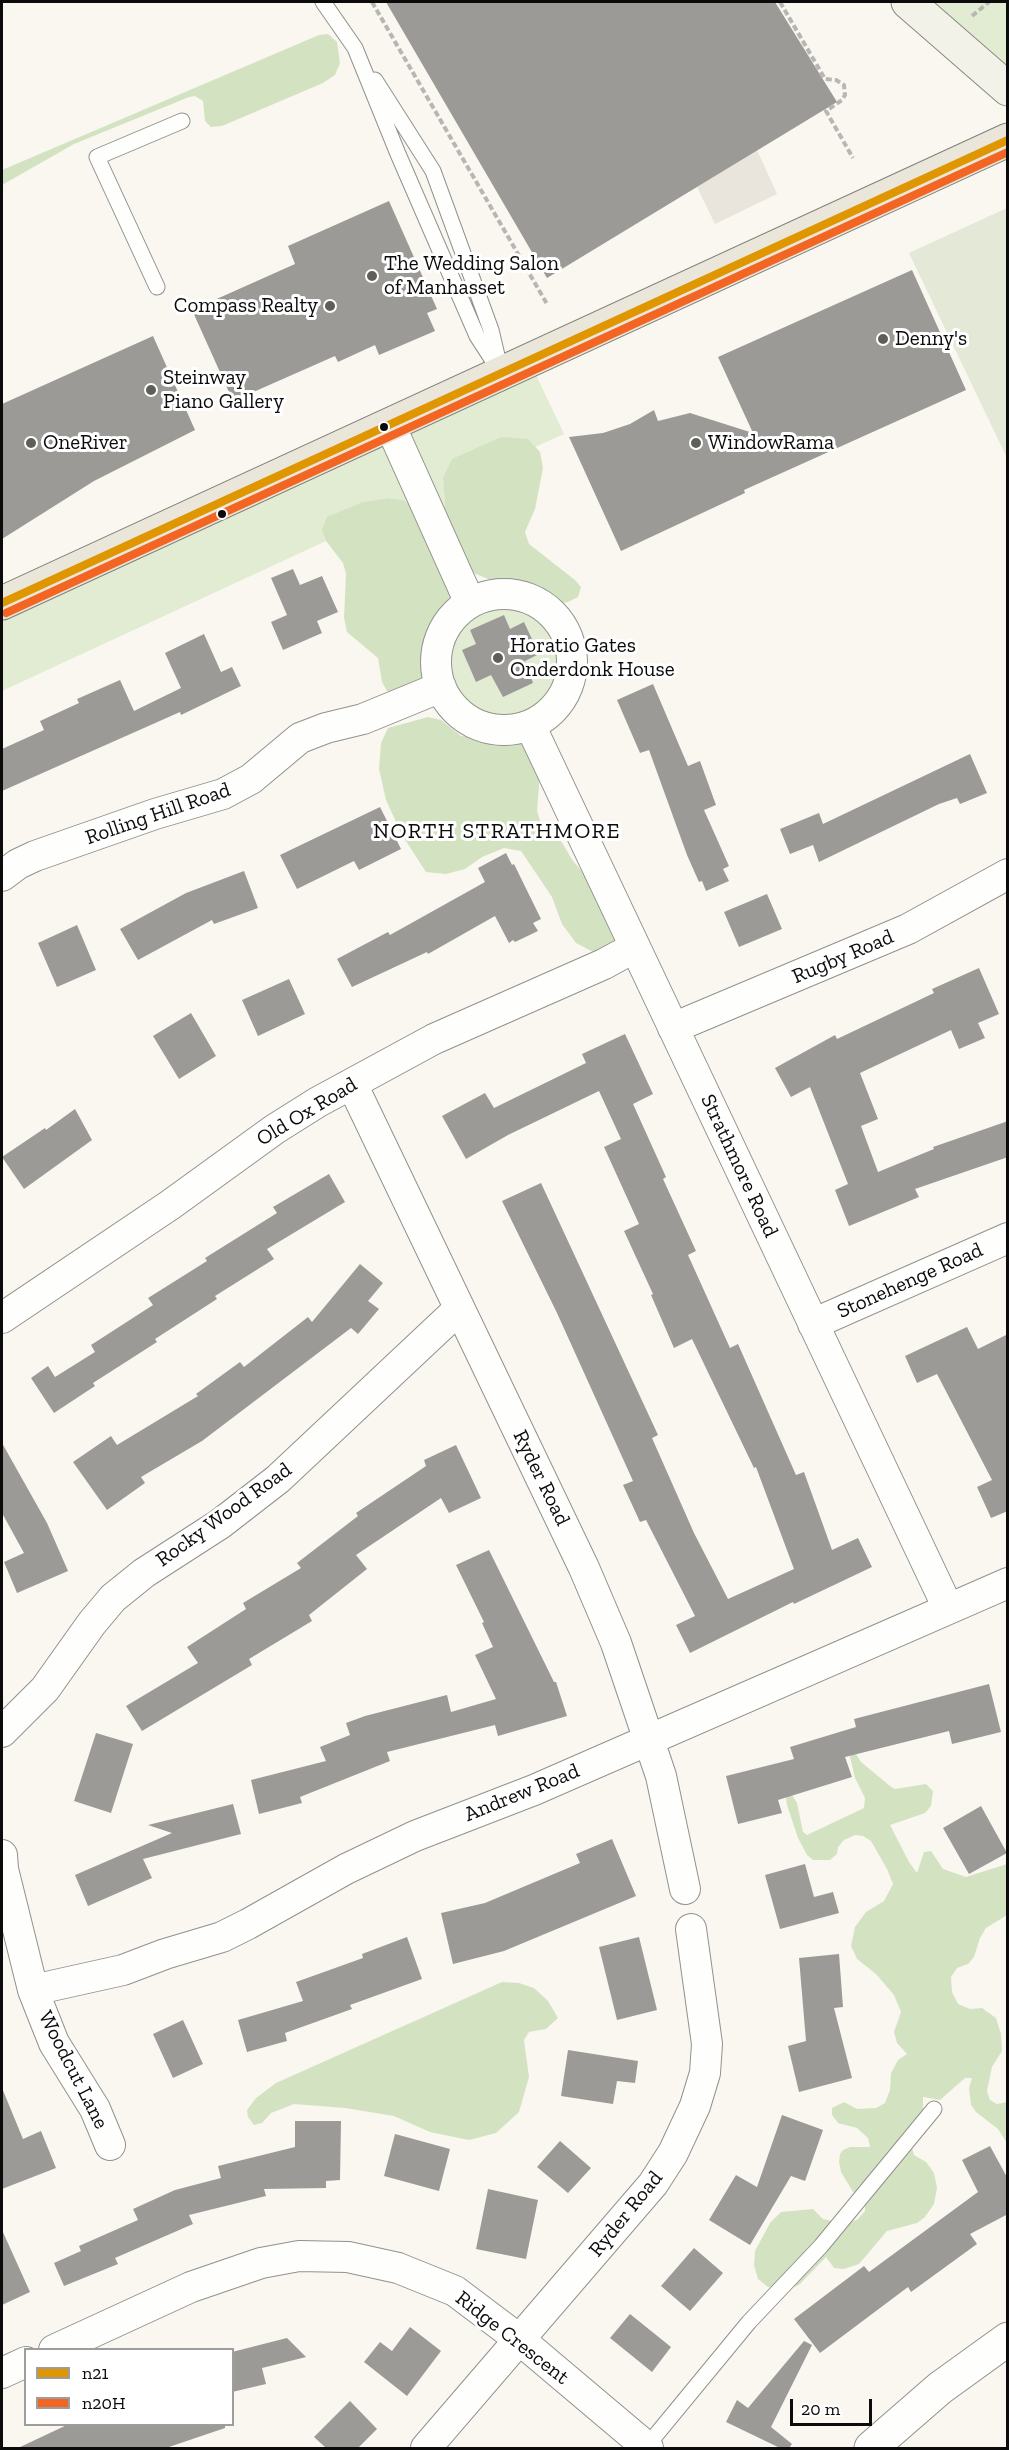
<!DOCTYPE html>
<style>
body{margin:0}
#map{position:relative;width:1009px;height:2450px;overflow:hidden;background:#f9f7f0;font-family:"Zilla Slab",serif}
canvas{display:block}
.frame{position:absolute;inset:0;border:3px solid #0b0b0b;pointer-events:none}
.legend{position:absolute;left:24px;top:2348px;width:210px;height:78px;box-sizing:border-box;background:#fff;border:2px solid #9d9d9d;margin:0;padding:8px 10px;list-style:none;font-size:18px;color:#0b0b0b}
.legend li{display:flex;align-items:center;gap:12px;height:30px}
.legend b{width:30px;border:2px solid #9d9d9d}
.scale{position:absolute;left:790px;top:2399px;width:82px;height:27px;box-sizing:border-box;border:3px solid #0b0b0b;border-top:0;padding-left:8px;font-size:18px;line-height:21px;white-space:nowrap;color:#0b0b0b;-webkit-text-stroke:4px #fff;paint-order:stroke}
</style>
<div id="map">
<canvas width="1009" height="2450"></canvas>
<div class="frame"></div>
<ul class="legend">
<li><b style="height:8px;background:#df9601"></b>n21</li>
<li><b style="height:8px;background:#f26522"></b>n20H</li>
</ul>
<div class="scale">20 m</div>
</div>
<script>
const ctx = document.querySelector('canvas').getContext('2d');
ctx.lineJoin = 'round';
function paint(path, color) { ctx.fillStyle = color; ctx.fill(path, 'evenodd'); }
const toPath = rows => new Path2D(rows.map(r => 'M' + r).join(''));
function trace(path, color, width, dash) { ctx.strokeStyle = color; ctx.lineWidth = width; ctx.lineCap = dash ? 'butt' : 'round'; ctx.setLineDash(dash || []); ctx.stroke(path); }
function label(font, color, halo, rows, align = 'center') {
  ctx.font = font + ' "Zilla Slab",serif'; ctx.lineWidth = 6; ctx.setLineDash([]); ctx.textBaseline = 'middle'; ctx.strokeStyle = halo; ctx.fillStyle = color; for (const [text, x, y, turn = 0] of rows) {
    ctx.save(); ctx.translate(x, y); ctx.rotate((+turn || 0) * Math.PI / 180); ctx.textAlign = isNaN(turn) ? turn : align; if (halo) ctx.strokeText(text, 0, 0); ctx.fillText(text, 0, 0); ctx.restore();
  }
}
paint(toPath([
 [931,2,1007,2,1007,87],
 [529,360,564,434,535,447,528,439,443,478,445,503,439,526,403,500,390,498,363,502,323,530,326,541,2,691,2,604],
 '436 662a68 68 0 1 1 136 0a68 68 0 1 1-136 0Z'
]), '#e2ecd2');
paint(toPath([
 [328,34,337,42,340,63,335,75,323,83,222,126,211,127,205,121,203,101,195,96,189,97,74,144,2,185,2,170,319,35],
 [501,437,528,439,540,452,543,468,535,509,525,532,529,544,575,580,581,587,578,597,568,602,555,604,520,586,488,579,466,570,455,578,448,609,436,637,425,677,418,687,397,695,387,691,382,682,378,658,347,632,344,618,346,574,343,563,326,541,322,530,327,517,363,502,389,498,403,500,439,526,445,503,443,478,452,459],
 [428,717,441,720,461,736,522,743,540,773,537,811,541,824,561,841,573,861,597,889,616,928,614,942,603,949,593,952,576,943,562,924,552,897,521,851,504,848,482,857,465,869,446,874,426,872,402,835,386,800,379,769,381,743,388,728],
 [845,1736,861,1762,890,1786,895,1789,926,1784,933,1791,931,1806,925,1813,890,1825,909,1862,917,1873,924,1852,931,1851,943,1869,966,1877,1007,1864,1007,1915,986,1928,980,1938,974,1957,968,1964,957,1968,951,1977,952,1992,958,2004,970,2009,982,2008,996,2018,1001,2034,1002,2051,992,2067,987,2091,990,2100,997,2104,1007,2102,1007,2143,998,2129,976,2112,971,2105,969,2088,972,2078,965,2078,940,2100,923,2097,923,2113,912,2148,914,2155,926,2162,934,2173,937,2188,934,2204,925,2217,917,2223,887,2231,859,2264,844,2269,834,2268,826,2257,799,2285,789,2289,768,2287,758,2279,754,2265,755,2251,770,2223,781,2212,813,2209,823,2219,846,2224,858,2219,865,2211,865,2200,853,2192,841,2172,839,2162,840,2154,843,2150,850,2147,870,2147,868,2138,857,2128,838,2123,832,2115,832,2108,844,2102,857,2109,876,2108,885,2103,890,2090,891,2073,898,2060,907,2054,897,2043,894,2032,901,2012,894,1995,876,1974,857,1959,851,1946,855,1927,866,1912,884,1901,893,1884,887,1869,871,1841,863,1836,855,1835,844,1840,838,1847,837,1854,830,1860,813,1860,807,1855,798,1838,787,1805,784,1782,797,1803,803,1832,807,1835,864,1808,865,1798,855,1778],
 [502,1982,519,1983,534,1988,548,2001,558,2018,546,2029,529,2032,524,2040,529,2077,519,2112,496,2133,469,2140,430,2132,394,2116,345,2108,294,2104,271,2113,262,2123,254,2125,248,2117,247,2110,256,2098,276,2083]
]), '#d3e3c1');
paint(toPath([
 [1007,208,1007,458,909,253]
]), '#e4e8d6');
paint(toPath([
 [757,150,777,194,715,224,697,187]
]), '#e9e5dc');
paint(toPath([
 [386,2,775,2,837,102,547,278],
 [389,201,437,309,427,313,435,331,379,355,375,345,338,362,335,356,233,401,192,310,295,264,288,246],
 [912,270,966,390,744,490,745,493,621,551,569,437,603,433,630,424,654,410,658,421,690,413,753,433,718,357],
 [153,336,195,430,94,481,2,539,2,404],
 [293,569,300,585,322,576,338,612,317,621,322,633,283,650,271,622,287,615,271,578],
 [504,615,510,629,524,622,539,654,525,661,533,683,503,697,491,675,476,682,462,650,476,644,470,630],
 [204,634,221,672,232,667,241,686,181,715,180,712,2,791,2,749,44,730,40,721,79,703,77,699,120,680,134,711,181,688,165,653],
 [653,684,688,766,700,761,716,805,704,810,729,866,723,869,729,881,706,891,702,881,699,882,687,855,649,750,640,753,617,700],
 [970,754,987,793,960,804,957,798,939,804,819,862,813,845,790,854,780,829,819,813,823,824],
 [380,807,401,849,359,870,354,861,297,889,280,855],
 [506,853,512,865,514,864,541,919,533,923,538,931,515,942,513,940,509,943,495,916,428,954,427,952,352,987,337,959,388,932,390,935,485,882,478,868],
 [244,871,258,908,214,924,212,920,138,960,120,929,186,893],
 [767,894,782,929,739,947,724,912],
 [77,925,96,970,57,987,38,943],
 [979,968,999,1014,978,1023,985,1038,959,1049,951,1030,860,1073,878,1119,861,1126,878,1172,934,1149,933,1147,1008,1121,1008,1157,915,1189,919,1197,849,1226,835,1190,848,1184,810,1087,791,1097,775,1068,835,1035,837,1039,934,993,932,989],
 [289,979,305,1014,258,1036,242,1000],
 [191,1013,216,1056,179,1079,153,1036],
 [625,1034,653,1094,633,1104,666,1177,663,1179,696,1251,688,1255,730,1348,738,1344,796,1475,804,1472,832,1550,858,1538,872,1567,794,1604,793,1602,690,1653,676,1625,695,1616,646,1520,640,1522,623,1485,633,1481,557,1313,502,1201,541,1183,658,1435,652,1438,694,1533,728,1599,794,1569,756,1467,754,1468,692,1339,674,1348,651,1295,653,1294,624,1231,639,1224,604,1147,621,1139,599,1091,508,1135,466,1159,442,1116,485,1093,494,1108,586,1063,582,1054],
 [75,1109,92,1140,24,1189,2,1157,45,1128,46,1130],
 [329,1174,345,1202,267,1249,274,1259,215,1296,217,1299,155,1339,157,1342,93,1383,95,1386,54,1413,31,1378,48,1366,55,1377,95,1352,91,1345,153,1305,148,1298,207,1261,205,1258,277,1213,273,1207],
 [360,1264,383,1283,368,1301,379,1309,358,1334,351,1328,202,1441,141,1477,145,1483,107,1510,73,1462,111,1436,117,1445,198,1396,196,1394,240,1362,244,1367,308,1317,312,1322],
 [967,1327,978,1349,1008,1334,1008,1511,991,1518,977,1487,992,1480,937,1374,917,1383,905,1356],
 [2,1443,47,1523,68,1571,17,1593,4,1562,24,1553,2,1513],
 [456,1445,481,1498,449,1513,441,1498,356,1555,367,1569,309,1615,312,1621,249,1659,252,1665,142,1731,126,1706,198,1663,187,1647,246,1609,243,1603,301,1568,297,1563,358,1516,356,1513,426,1466,424,1460],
 [489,1550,554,1682,556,1682,567,1716,498,1736,495,1725,387,1752,390,1761,300,1797,302,1803,259,1814,251,1780,326,1761,320,1747,350,1735,346,1723,365,1716,447,1695,451,1712,496,1699,475,1655,493,1647,482,1623,484,1622,456,1565],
 [989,1684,1001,1732,952,1744,949,1731,845,1757,852,1777,778,1800,782,1813,738,1824,726,1776,794,1759,790,1747,856,1727,854,1719],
 [96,1733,133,1744,111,1813,74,1801],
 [233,1804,241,1834,143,1859,152,1878,88,1906,75,1875,172,1833,148,1825],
 [981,1806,1007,1853,969,1874,943,1828],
 [612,1839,636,1896,504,1951,453,1964,441,1913,485,1903,580,1863,576,1854],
 [805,1864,814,1897,833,1892,839,1913,780,1929,765,1875],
 [407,1937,422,1979,350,2005,352,2009,285,2033,287,2041,247,2052,238,2020,303,2001,296,1982,363,1958,362,1954],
 [639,1937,657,2010,617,2020,599,1947],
 [839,1954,843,2007,834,2008,852,2078,799,2092,788,2046,806,2041,799,1958],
 [183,2020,203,2064,173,2078,153,2034],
 [568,2050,638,2061,635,2083,617,2081,613,2104,561,2096],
 [2,2088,23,2139,41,2131,56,2168,2,2189],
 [782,2115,823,2130,805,2181,791,2176,750,2245,709,2220,736,2175,757,2187],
 [295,2121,341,2121,340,2180,326,2181,326,2188,264,2189,266,2196,189,2215,193,2224,115,2258,118,2264,64,2286,54,2263,81,2251,79,2246,138,2220,133,2209,175,2190,221,2178,218,2166,295,2147],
 [395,2134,450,2149,439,2191,384,2176],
 [560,2141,591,2168,568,2193,537,2167],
 [990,2146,1008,2179,1008,2214,970,2234,977,2244,911,2292,908,2287,820,2353,794,2319,864,2266,869,2272,978,2192,962,2160],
 [488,2189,538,2200,526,2259,476,2249],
 [2,2230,30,2292,2,2305],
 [694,2248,723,2273,690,2311,661,2286],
 [630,2314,671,2347,652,2372,610,2338],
 [410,2327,441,2351,407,2396,364,2362,380,2342,392,2351],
 [287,2338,306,2357,262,2368,266,2384,232,2392,232,2352],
 [804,2341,812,2345,771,2427,792,2444,789,2448,780,2448,726,2422,737,2400,748,2408],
 [350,2401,377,2429,358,2448,326,2448,314,2437],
 [69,2424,225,2424,225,2428,166,2448,18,2448]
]), '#9c9a96');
const service = toPath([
 [323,2,355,48,398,154,477,336,501,373],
 [375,80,433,171,491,330,499,364],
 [157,287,97,157,182,121],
 [646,2447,749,2322,821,2246,934,2109]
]);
const minor = toPath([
 [390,425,470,603],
 '436 662a68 68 0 1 1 136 0a68 68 0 1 1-136 0Z',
 [530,725,948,1608],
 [2,876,18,864,35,856,155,814,223,794,251,779,300,738,326,728,363,719,441,687],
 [673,1028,908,929,1008,874],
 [352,1084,584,1568,616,1643,661,1776,685,1889],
 [2,1318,170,1205,275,1129,318,1102,434,1039,604,964,635,947],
 [813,1324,1008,1238],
 [2,1732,45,1689,92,1623,113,1598,144,1573,220,1524,278,1479,459,1309],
 [2,1855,3,1869,33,1990,54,2043,95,2109,110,2145],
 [33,1990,123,1970,165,1954,222,1937,248,1924,346,1869,415,1836,534,1790,1008,1583],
 [54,2350,191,2287,261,2263,299,2256,348,2257,398,2268,455,2291,520,2340,648,2448],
 [2,2373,26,2362],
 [426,2448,653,2184,673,2153,695,2106,705,2073,707,2044,691,1929]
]);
const tertiary = toPath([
 [871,2448,940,2388,1008,2339]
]);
const secondary = toPath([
 [908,2,1008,89]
]);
const primary = toPath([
 [2,603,1008,140]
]);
trace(service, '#92918e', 17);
trace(minor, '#92918e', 32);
trace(tertiary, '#92918e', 35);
trace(secondary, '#898885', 35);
trace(primary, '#7f7f7b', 35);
trace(toPath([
 [372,2,547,304],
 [780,2,825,79,836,80,844,85,845,95,842,100,826,111,853,158],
 [972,16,989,2]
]), '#b7b6b5', 4, [6, 3]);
trace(service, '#fefefd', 15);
trace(minor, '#fefefd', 30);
trace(tertiary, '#fefefd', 33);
trace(secondary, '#f3f2e9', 33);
trace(primary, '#eae6d9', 33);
trace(toPath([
 [2,603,1008,140]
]), '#df9601', 8);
trace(toPath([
 [6,613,1008,152]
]), '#f26522', 8);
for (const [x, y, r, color] of [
 [372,276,6,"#5e5e5b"],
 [330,306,6,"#5e5e5b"],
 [883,339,6,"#5e5e5b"],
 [151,390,6,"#5e5e5b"],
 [384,427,5,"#0b0b0b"],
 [31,443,6,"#5e5e5b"],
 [696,443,6,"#5e5e5b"],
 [222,514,5,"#0b0b0b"],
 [498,658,6,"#5e5e5b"]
]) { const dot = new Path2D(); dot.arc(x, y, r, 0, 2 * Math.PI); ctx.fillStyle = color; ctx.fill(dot); trace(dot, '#fff', 2); }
label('21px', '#0b0b0b', '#fff', [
 ["The Wedding Salon",384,264],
 ["of Manhasset",384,288],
 ["Compass Realty",318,306,"right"],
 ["Denny's",895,339],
 ["Steinway",163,378],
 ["Piano Gallery",163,402],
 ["OneRiver",43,443],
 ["WindowRama",708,443],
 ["Horatio Gates",510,646],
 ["Onderdonk House",510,670]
], 'left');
label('21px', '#0b0b0b', '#fff', [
 ["Rolling Hill Road",158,814,-19],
 ["Rugby Road",843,957,-23],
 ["Old Ox Road",307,1112,-31],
 ["Strathmore Road",739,1166,65],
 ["Stonehenge Road",910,1281,-24],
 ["Ryder Road",541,1478,64],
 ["Rocky Wood Road",224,1515,-36],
 ["Andrew Road",522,1793,-22],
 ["Woodcut Lane",73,2070,63],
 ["Ryder Road",626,2214,-51],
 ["Ridge Crescent",512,2338,38]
]);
ctx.letterSpacing = '1.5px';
label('22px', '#0b0b0b', '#fff', [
 ["NORTH STRATHMORE",497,832]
]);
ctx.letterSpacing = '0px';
</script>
